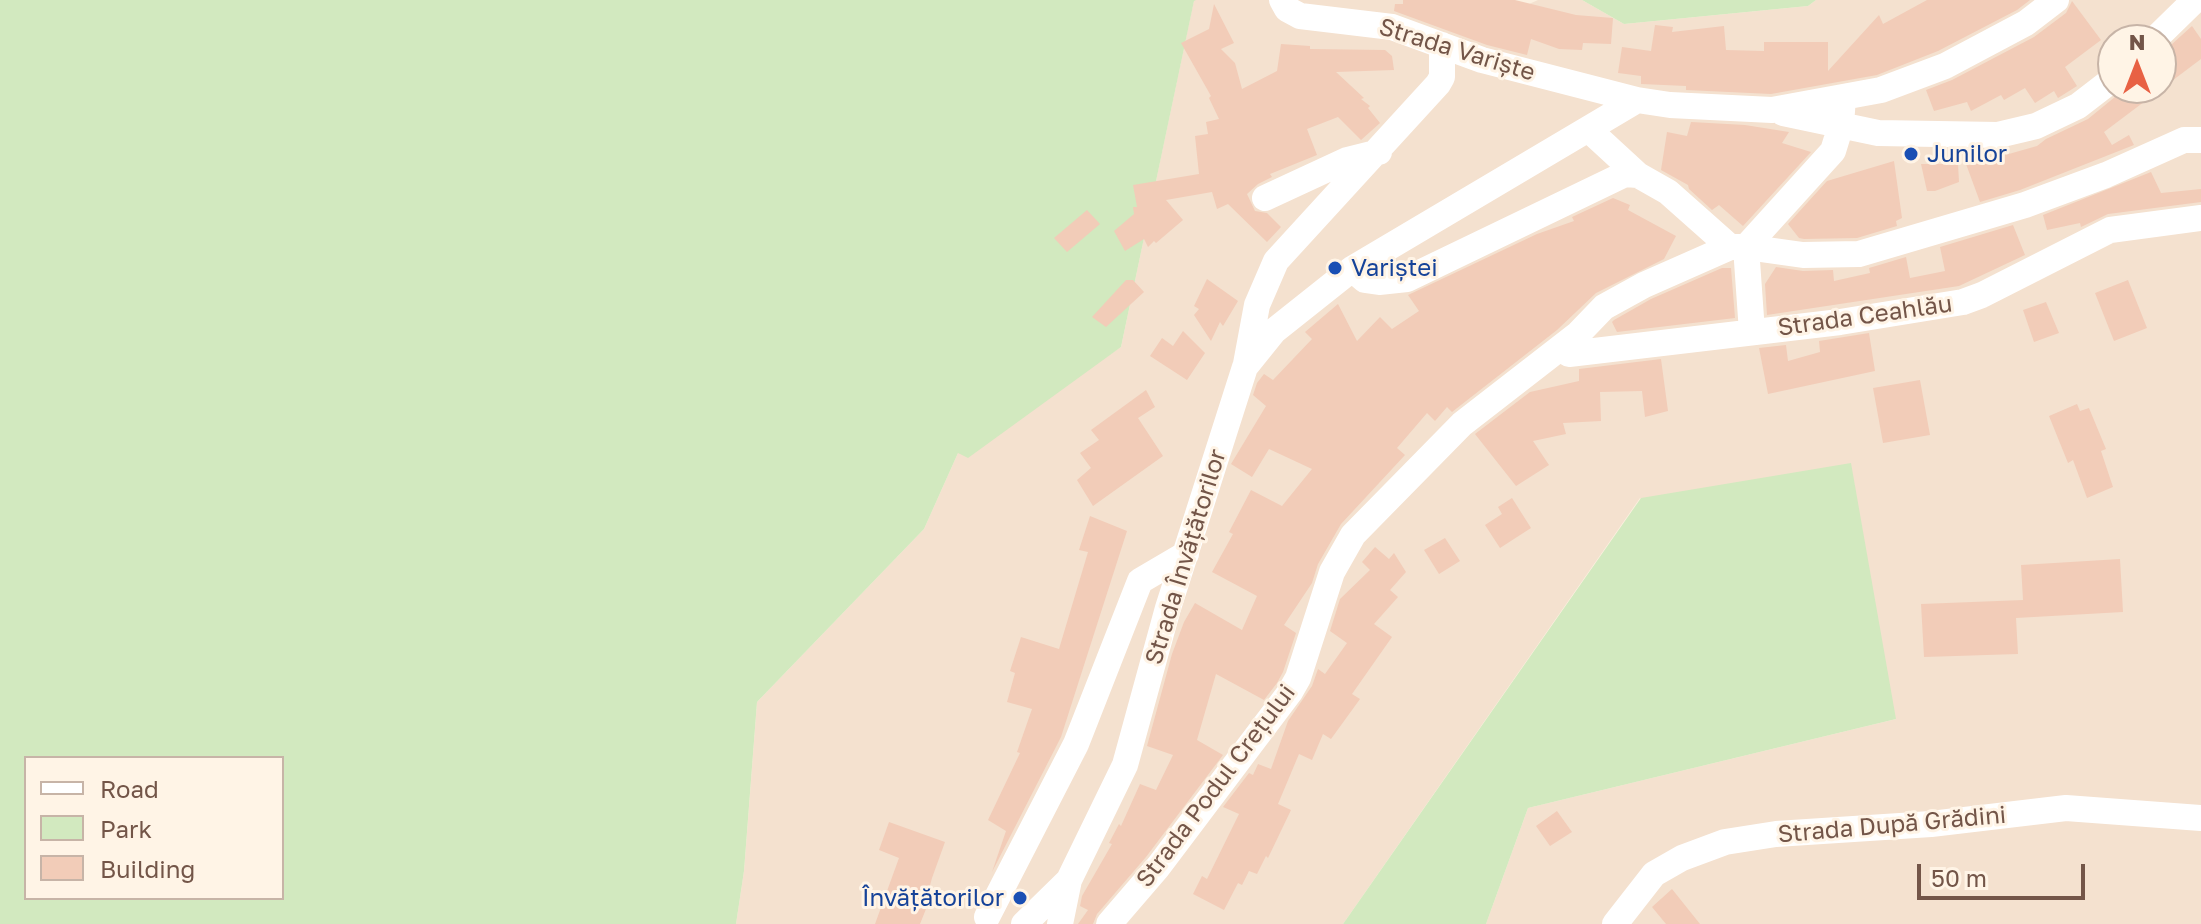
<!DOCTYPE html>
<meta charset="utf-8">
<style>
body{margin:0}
#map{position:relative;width:2201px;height:924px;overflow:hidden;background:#fcf0e0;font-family:"Golos Text",sans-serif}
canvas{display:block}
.legend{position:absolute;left:24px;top:756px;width:260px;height:144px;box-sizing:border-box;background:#fff4e6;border:2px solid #c7b4a7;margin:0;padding:10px 14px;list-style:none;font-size:24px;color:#735548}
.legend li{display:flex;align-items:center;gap:16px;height:40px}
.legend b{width:40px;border:2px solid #c7b4a7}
.north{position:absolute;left:2097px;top:24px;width:80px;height:80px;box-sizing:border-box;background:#fff4e6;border:2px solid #c7b4a7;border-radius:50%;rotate:0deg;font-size:22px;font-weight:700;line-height:32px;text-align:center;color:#735548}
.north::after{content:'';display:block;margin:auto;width:28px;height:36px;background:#e86144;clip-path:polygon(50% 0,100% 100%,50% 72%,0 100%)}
.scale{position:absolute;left:1917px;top:864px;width:168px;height:36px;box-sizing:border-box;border:4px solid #735548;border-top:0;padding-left:10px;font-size:24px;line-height:28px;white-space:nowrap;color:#735548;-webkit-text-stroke:6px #fff4e6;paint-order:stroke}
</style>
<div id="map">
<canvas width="2201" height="924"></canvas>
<ul class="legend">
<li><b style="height:10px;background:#fff"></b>Road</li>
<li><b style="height:22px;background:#d2e9bf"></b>Park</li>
<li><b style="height:22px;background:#f2ccb8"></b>Building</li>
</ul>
<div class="north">N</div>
<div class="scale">50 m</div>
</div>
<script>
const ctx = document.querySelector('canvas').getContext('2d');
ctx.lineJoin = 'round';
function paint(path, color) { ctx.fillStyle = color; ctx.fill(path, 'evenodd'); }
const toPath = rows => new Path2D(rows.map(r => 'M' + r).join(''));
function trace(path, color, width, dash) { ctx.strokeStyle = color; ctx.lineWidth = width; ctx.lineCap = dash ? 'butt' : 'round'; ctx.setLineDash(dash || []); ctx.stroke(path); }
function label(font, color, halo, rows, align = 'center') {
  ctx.font = font + ' "Golos Text",sans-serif'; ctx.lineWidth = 6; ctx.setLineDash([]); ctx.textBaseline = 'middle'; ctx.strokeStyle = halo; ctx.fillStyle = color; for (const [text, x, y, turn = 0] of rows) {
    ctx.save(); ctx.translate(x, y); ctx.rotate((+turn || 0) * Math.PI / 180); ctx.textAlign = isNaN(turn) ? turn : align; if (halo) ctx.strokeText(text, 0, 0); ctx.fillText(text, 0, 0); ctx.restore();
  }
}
paint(toPath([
 [1194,0,1503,0,1520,8,1538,0,1582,0,1624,24,1808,6,1816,0,2201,0,2201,924,1486,924,1528,808,1896,719,1640,498,1343,924,736,924,744,871,757,702,924,529,958,453,1121,347],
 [2113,40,2161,40,2161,88,2113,88]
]), '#f4e1cf');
paint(toPath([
 [0,0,1196,0,1194,1,1121,347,968,458,958,453,924,529,757,702,744,871,736,924,0,924],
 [26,758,282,758,282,898,26,898],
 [1582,0,1816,0,1808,6,1624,24],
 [1851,463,1896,719,1528,808,1486,924,1343,924,1641,498]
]), '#d2e9bf');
paint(toPath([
 [1403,0,1515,0,1576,15,1613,18,1611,44,1583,43,1582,50,1559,49,1531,39,1527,55,1487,45,1394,11,1395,4,1403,4],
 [1927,0,2030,0,2017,10,1938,51,1877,75,1771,94,1686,90,1686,86,1641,84,1641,76,1618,73,1622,47,1651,51,1655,25,1673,27,1672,32,1724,26,1726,50,1764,51,1764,42,1828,42,1828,71,1879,15,1883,24],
 [2072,1,2101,40,2065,67,2077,86,2058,98,2054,91,2035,103,2025,88,2004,100,2001,95,1971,111,1967,102,1934,111,1926,90,1952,80,2034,37,2066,13],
 [1214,4,1234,43,1221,49,1235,63,1242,89,1277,71,1281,44,1310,46,1310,49,1385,50,1392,56,1394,70,1336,72,1364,98,1361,99,1370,106,1368,108,1380,123,1361,140,1338,117,1307,129,1317,155,1270,174,1272,177,1258,184,1247,194,1255,211,1267,213,1281,227,1267,242,1228,204,1217,209,1212,192,1166,200,1183,220,1156,243,1154,241,1148,247,1144,239,1125,251,1114,231,1134,214,1133,207,1137,207,1133,185,1199,174,1195,136,1208,134,1206,122,1219,119,1209,98,1211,96,1181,43,1209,29],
 [2192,26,2201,39,2201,59,2104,132,2112,145,2129,135,2134,145,2020,190,1980,202,1966,164,1983,157,1984,161,2037,146,2046,139,2088,119,2126,88,2161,88,2161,54],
 [1691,122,1745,125,1789,132,1782,143,1811,152,1743,226,1719,205,1712,210,1689,189,1688,185,1661,170,1667,132,1687,136],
 [1894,161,1902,218,1896,221,1897,226,1857,238,1804,239,1799,238,1788,224,1827,181],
 [1921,164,1958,164,1959,182,1935,191,1927,191],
 [2151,172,2161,193,2201,189,2201,202,2108,214,2081,227,2080,223,2047,230,2043,215],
 [1613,198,1630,205,1628,210,1676,236,1664,259,1596,293,1557,330,1452,412,1447,407,1435,421,1427,413,1397,448,1405,455,1341,524,1318,564,1312,583,1284,625,1296,633,1283,672,1277,683,1264,700,1216,674,1197,740,1223,755,1146,857,1097,914,1093,924,1078,924,1088,910,1080,906,1082,896,1112,844,1109,843,1119,824,1121,826,1140,784,1156,790,1173,755,1147,746,1172,654,1184,622,1195,603,1242,630,1257,596,1212,572,1233,534,1229,532,1251,490,1282,506,1312,469,1269,449,1252,477,1231,464,1266,406,1253,395,1257,383,1264,374,1273,380,1312,339,1305,332,1338,304,1357,341,1380,317,1392,329,1419,311,1408,295,1537,234,1574,221,1572,217],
 [1087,210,1100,224,1067,252,1054,238],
 [2013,225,2025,255,1959,286,1767,315,1765,284,1776,267,1803,271,1833,270,1834,281,1870,273,1869,268,1906,257,1910,278,1945,271,1940,247],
 [1722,268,1731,268,1735,318,1617,332,1612,322,1614,320,1651,299],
 [1207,279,1238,301,1223,326,1220,322,1211,341,1194,315,1199,309,1194,306],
 [1126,280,1133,280,1144,292,1106,327,1092,317],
 [2128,280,2147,328,2114,341,2095,293],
 [2046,302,2059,333,2034,342,2023,310],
 [1183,331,1205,353,1187,380,1150,356,1162,338,1173,346],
 [1869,333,1875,371,1768,394,1759,348,1786,345,1788,361,1820,352,1819,341],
 [1661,359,1668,411,1645,417,1642,391,1600,392,1601,421,1563,423,1566,434,1533,441,1549,465,1516,486,1475,434,1530,392,1579,381,1579,369],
 [1920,380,1930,435,1883,443,1873,388],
 [1146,390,1155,407,1138,418,1163,456,1093,506,1077,480,1091,468,1080,453,1099,440,1091,430],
 [2077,404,2080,411,2089,408,2106,449,2101,451,2113,487,2087,498,2073,460,2068,463,2049,416],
 [1512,498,1531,528,1500,548,1485,525,1502,514,1498,507],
 [1090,516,1127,531,1061,737,992,872,1006,831,988,820,1020,753,1017,752,1032,709,1007,702,1015,673,1010,671,1021,637,1059,649,1088,552,1079,550],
 [1445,538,1460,561,1439,574,1424,550],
 [1375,547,1389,559,1394,553,1406,572,1390,590,1398,597,1374,624,1392,637,1352,694,1360,699,1331,739,1323,734,1312,760,1299,754,1278,804,1291,810,1268,858,1266,856,1257,874,1249,871,1242,885,1238,883,1224,910,1193,894,1202,876,1207,879,1239,814,1223,807,1249,773,1253,775,1258,764,1271,769,1288,721,1312,686,1318,669,1325,674,1347,643,1330,631,1340,599,1370,570,1362,562],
 [2120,559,2123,612,2016,618,2018,654,1924,657,1921,604,2023,600,2021,565],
 [1557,811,1572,832,1550,846,1536,826],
 [889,822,945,842,932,878,924,908,926,909,920,924,875,924,899,858,879,850],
 [1672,889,1700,924,1666,924,1652,907]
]), '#f2ccb8');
trace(toPath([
 [1282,0,1287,9,1300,16,1392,27,1482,60,1637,100,1670,105,1772,110,1881,90,1945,66,2026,23,2056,0],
 [2154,40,2195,0],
 [1783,113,1878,133,1998,135,2036,126,2078,106,2113,79],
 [1588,129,1638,175],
 [1265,198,1347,160,1379,152],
 [1352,269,1365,280,1379,282,1407,279,1625,174,1638,175,1668,192,1730,247],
 [1752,332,1746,247,1803,255,1859,254,2025,205,2106,175,2184,140,2201,140],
 [1569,354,1840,322,1963,302,1982,295,2110,230,2201,218],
 [1246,364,1257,305,1276,261,1438,84,1442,77,1442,45],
 [987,917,1076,744,1140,581,1186,554],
 [1024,924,1069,880],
 [1060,924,1069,880,1125,765,1168,608,1245,367,1274,331,1352,269,1637,100],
 [1109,924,1158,867,1290,692,1298,678,1332,572,1353,535,1462,424,1578,334,1604,307,1644,285,1730,247,1746,247,1833,151,1841,125,1843,97],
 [1615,924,1654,874,1682,858,1725,842,1776,834,1931,824,2066,808,2201,818]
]), '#fff', 26);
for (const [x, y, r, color] of [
 [1911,154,8,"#1a4fb4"],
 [1335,268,8,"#1a4fb4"],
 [1020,898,8,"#1a4fb4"]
]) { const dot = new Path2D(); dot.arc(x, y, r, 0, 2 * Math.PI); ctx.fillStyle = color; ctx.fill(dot); trace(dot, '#fff4e6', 3); }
label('24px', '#735548', '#fff4e6', [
 ["Strada Variște",1457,50,17],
 ["Strada Ceahlău",1865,316,-8],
 ["Strada Învățătorilor",1186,557,-73],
 ["Strada Podul Crețului",1216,786,-53],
 ["Strada După Grădini",1892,825,-5]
]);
label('24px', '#164399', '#fff4e6', [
 ["Junilor",1927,154],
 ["Variștei",1351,268],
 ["Învățătorilor",1004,898,"right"]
], 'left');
</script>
